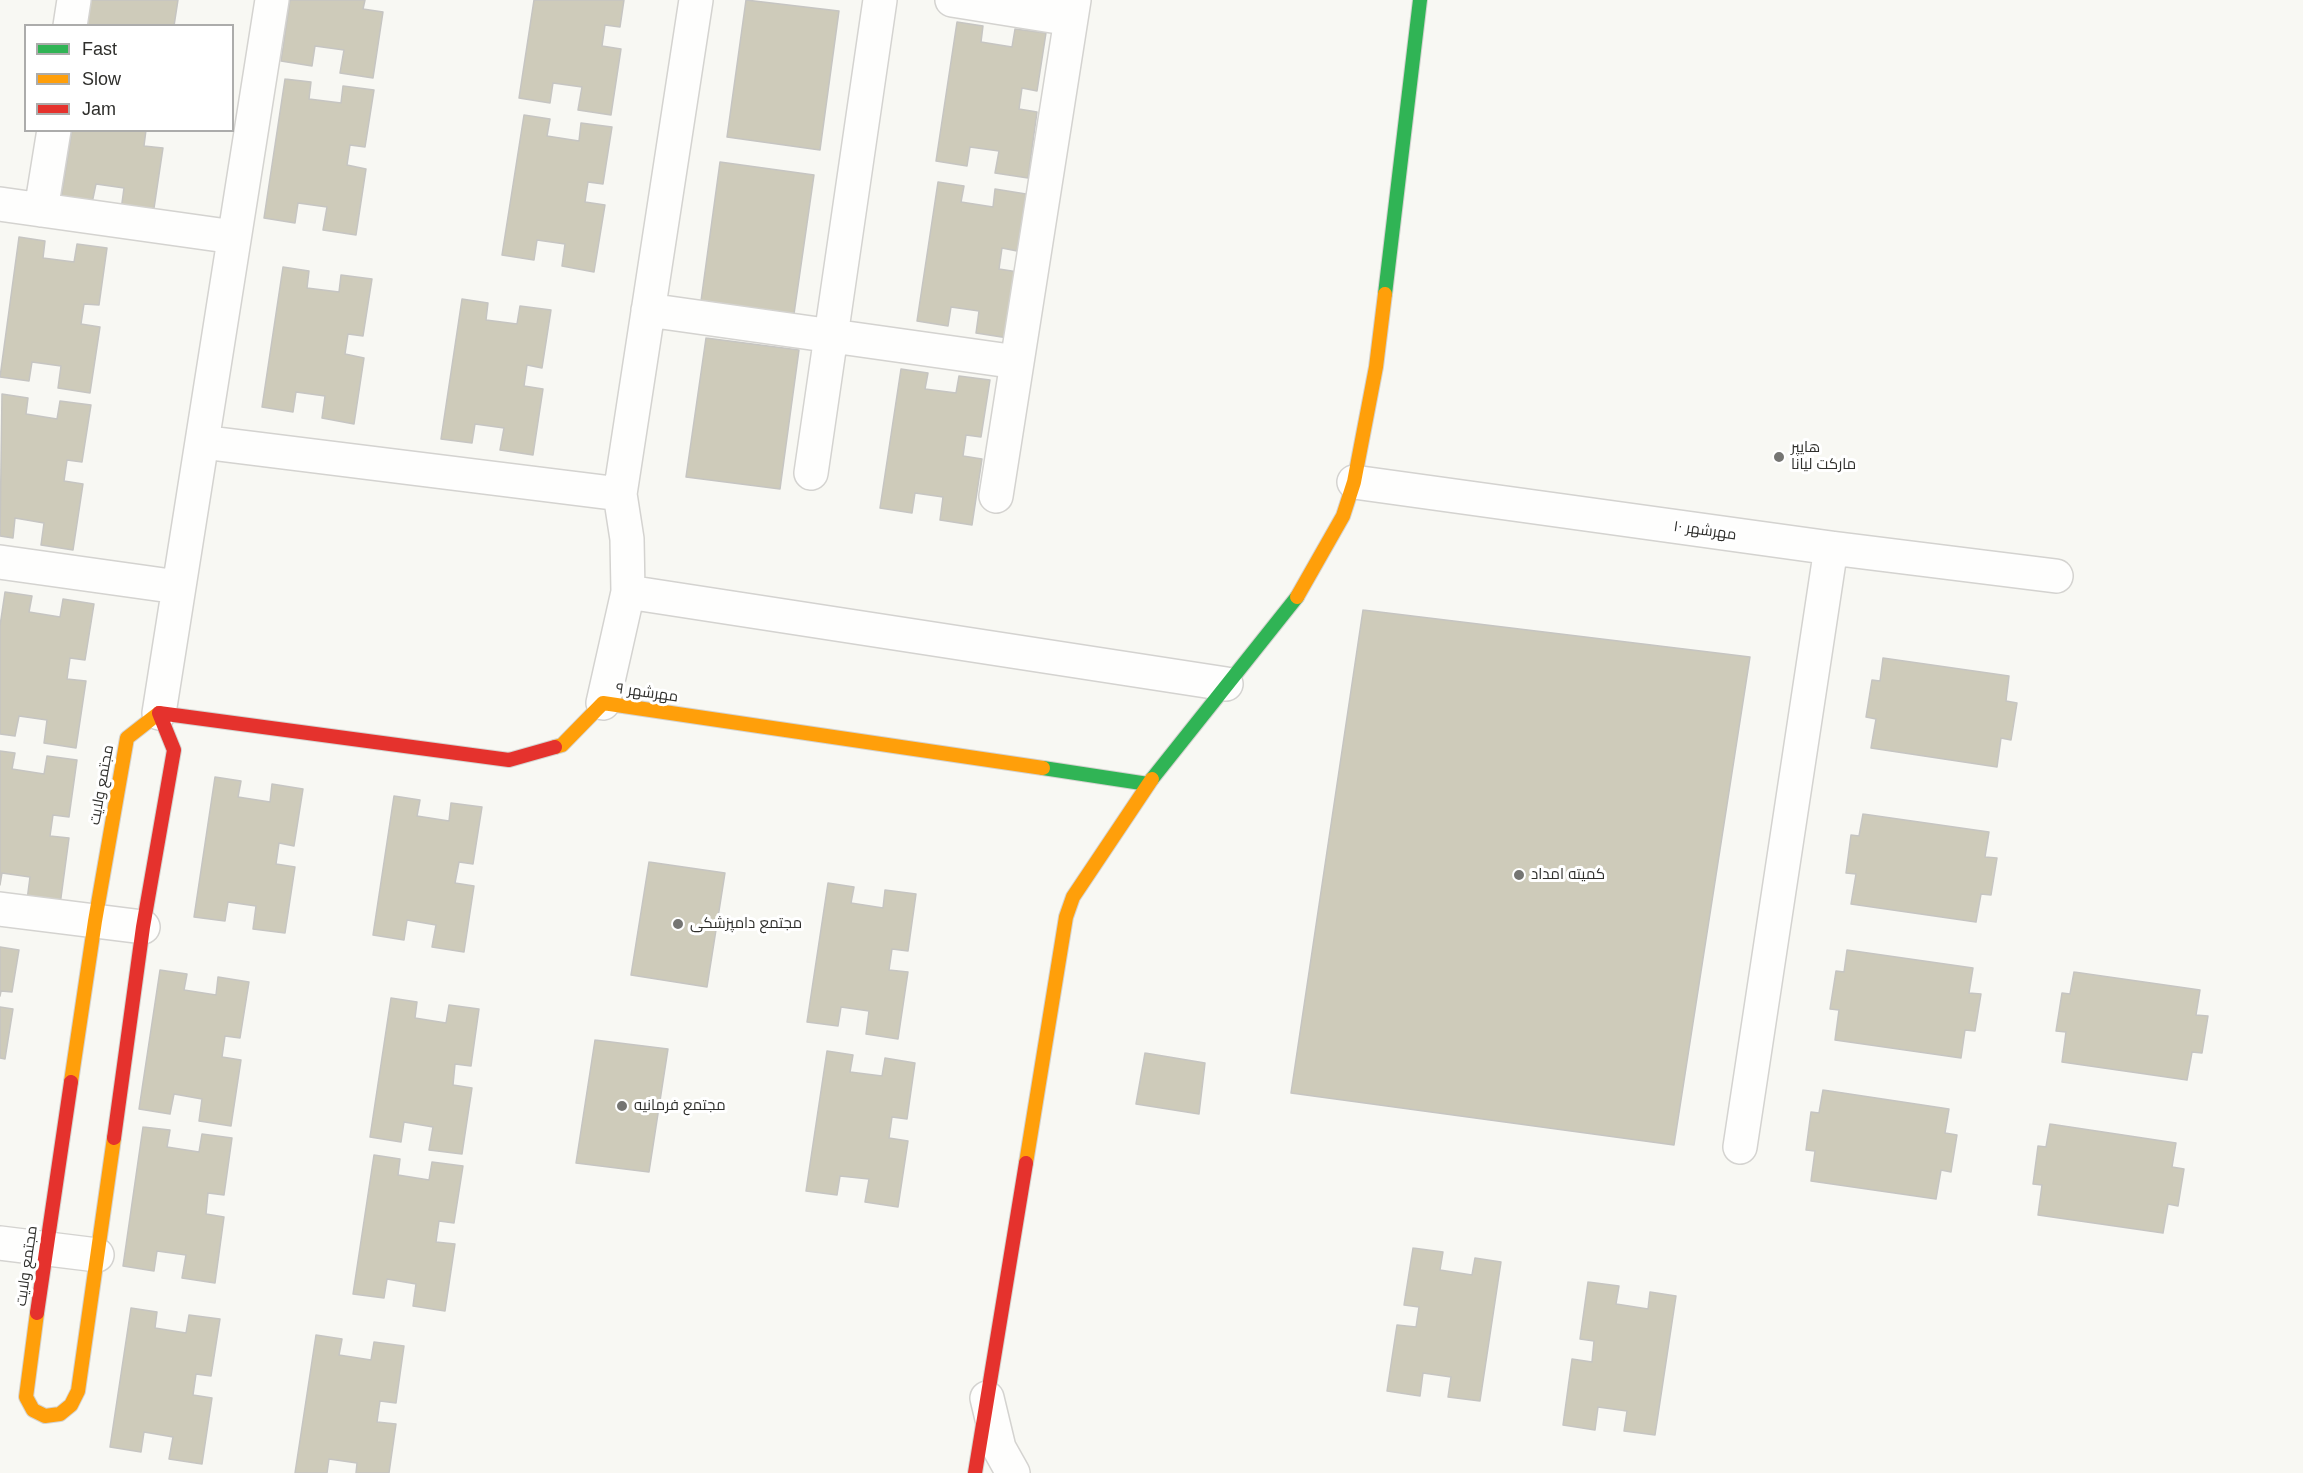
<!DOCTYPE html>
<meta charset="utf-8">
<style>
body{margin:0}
#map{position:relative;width:2303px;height:1473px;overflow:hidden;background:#f8f8f3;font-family:Arial,sans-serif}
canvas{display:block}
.legend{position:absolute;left:24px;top:24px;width:210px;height:108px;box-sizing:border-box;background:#fff;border:2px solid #acacab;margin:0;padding:8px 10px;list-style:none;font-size:18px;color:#2f2f2c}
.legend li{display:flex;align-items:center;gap:12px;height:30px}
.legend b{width:30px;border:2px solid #acacab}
</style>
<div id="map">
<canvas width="2303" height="1473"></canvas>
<ul class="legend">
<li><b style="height:8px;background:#30b455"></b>Fast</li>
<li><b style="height:8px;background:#ff9f0a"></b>Slow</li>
<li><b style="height:8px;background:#e5322d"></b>Jam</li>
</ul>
</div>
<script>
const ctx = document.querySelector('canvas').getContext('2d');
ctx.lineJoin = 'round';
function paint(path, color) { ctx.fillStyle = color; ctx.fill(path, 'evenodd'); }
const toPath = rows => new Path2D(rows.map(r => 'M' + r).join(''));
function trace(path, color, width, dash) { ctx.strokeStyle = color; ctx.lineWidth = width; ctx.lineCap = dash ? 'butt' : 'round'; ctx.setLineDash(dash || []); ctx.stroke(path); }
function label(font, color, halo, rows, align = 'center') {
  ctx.font = font + ' Arial,Cairo,sans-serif'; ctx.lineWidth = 6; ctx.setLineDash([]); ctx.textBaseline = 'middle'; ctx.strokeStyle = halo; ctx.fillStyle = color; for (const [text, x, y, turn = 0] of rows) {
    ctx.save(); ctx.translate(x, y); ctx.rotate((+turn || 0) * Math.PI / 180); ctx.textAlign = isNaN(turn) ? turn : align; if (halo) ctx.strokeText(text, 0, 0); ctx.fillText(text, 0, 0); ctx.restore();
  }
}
const building = toPath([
 [84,0,178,0,174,26,81,26,84,0],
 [290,0,365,0,363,9,383,12,373,78,340,73,344,50,315,46,312,66,281,61,290,0],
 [534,0,624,0,620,27,605,25,602,46,621,49,611,115,578,110,582,87,553,83,550,103,519,98,534,0],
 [746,0,839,11,820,150,727,137,746,0],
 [957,22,983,26,981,42,1012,47,1015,29,1046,33,1037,91,1022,88,1019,109,1037,112,1028,178,995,173,999,151,970,147,967,166,936,161,957,22],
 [285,79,311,82,309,99,341,103,343,86,374,90,365,147,350,145,347,165,366,169,356,235,323,230,327,207,298,203,295,223,264,218,285,79],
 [524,115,550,119,547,136,579,141,581,123,612,127,603,184,588,182,585,202,605,205,594,272,562,266,565,244,537,240,534,260,502,255,524,115],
 [72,130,146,130,144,146,163,148,153,215,121,210,124,188,96,184,92,203,61,199,72,130],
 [720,162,814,175,794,314,701,301,720,162],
 [938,182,964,186,961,202,993,207,995,189,1026,194,1017,251,1002,248,999,269,1018,272,1008,338,976,333,979,311,951,307,948,326,917,321,938,182],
 [19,237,45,241,43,258,74,262,77,244,107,248,99,305,84,304,81,324,100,327,90,393,58,388,61,366,32,362,29,381,0,377,19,237],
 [283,267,309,271,307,288,339,292,341,275,372,279,363,336,348,334,345,354,364,358,354,424,322,418,325,396,296,392,293,412,262,407,283,267],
 [462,299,488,303,486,320,517,324,520,306,551,310,542,368,527,365,524,386,543,389,533,455,500,450,504,428,475,424,472,443,441,439,462,299],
 [706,338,799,350,780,489,686,477,706,338],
 [901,369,928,373,925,389,956,393,959,376,990,380,981,437,966,435,963,456,982,459,972,525,940,520,943,497,915,493,912,513,880,508,901,369],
 [2,394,28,398,26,414,57,419,60,401,91,405,82,462,67,460,64,481,83,484,73,550,41,545,44,523,15,518,13,538,0,536,2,394],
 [5,592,32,596,29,612,60,617,63,599,94,604,85,660,70,658,67,679,86,681,76,748,44,743,47,720,19,716,15,736,0,734,0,626,5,592],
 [1363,610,1750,657,1674,1145,1291,1093,1363,610],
 [1883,658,2009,676,2006,701,2017,703,2011,740,2001,738,1997,767,1871,748,1876,719,1866,717,1872,680,1880,681,1883,658],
 [0,751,15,753,12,769,44,774,47,756,77,760,69,817,53,815,50,836,69,838,60,905,27,900,30,877,2,873,0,885,0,751],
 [215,777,241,781,238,797,270,802,272,784,303,789,294,846,279,843,276,864,295,867,285,933,253,929,256,906,228,902,225,921,194,917,215,777],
 [394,796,420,800,417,816,449,821,451,803,482,807,473,864,459,862,455,883,474,886,464,952,432,947,436,925,407,920,404,940,373,935,394,796],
 [1863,814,1989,832,1985,857,1997,858,1991,895,1981,894,1976,922,1851,904,1856,874,1846,873,1851,835,1859,836,1863,814],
 [649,862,725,873,707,987,631,975,649,862],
 [828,883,854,887,851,903,883,908,885,890,916,894,908,951,892,949,889,970,908,972,898,1039,866,1034,869,1011,841,1007,838,1026,807,1022,828,883],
 [0,947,19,950,12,992,1,991,0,996,0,947],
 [1847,950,1973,968,1969,993,1981,994,1975,1031,1965,1030,1961,1058,1835,1040,1839,1010,1830,1009,1836,971,1844,972,1847,950],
 [160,970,187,974,184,990,216,995,218,977,249,982,240,1038,225,1036,222,1057,241,1060,231,1126,199,1121,202,1099,174,1094,170,1114,139,1109,160,970],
 [2074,972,2200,990,2196,1015,2208,1016,2202,1053,2192,1052,2187,1080,2062,1062,2066,1032,2056,1031,2062,993,2070,994,2074,972],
 [391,998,417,1002,415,1018,446,1023,449,1005,479,1009,471,1066,455,1064,453,1085,472,1088,462,1154,429,1150,433,1127,404,1122,401,1142,370,1137,391,998],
 [0,1007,13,1009,5,1059,0,1058,0,1007],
 [595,1040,668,1049,649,1172,576,1163,595,1040],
 [827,1051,853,1055,850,1072,882,1076,885,1058,915,1063,907,1119,892,1117,889,1138,908,1141,898,1207,865,1202,869,1179,840,1176,837,1195,806,1191,827,1051],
 [1145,1053,1205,1063,1199,1114,1136,1104,1145,1053],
 [1823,1090,1949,1109,1945,1133,1957,1135,1951,1172,1941,1170,1936,1199,1811,1181,1815,1151,1806,1150,1811,1112,1819,1113,1823,1090],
 [2050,1124,2176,1143,2172,1167,2184,1169,2178,1206,2168,1204,2163,1233,2038,1215,2042,1185,2033,1184,2038,1146,2046,1147,2050,1124],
 [143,1127,170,1130,167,1147,199,1152,202,1134,232,1138,224,1195,208,1193,206,1214,224,1217,215,1283,182,1278,186,1255,157,1251,154,1271,123,1266,143,1127],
 [374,1155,400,1159,398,1175,429,1180,432,1162,463,1166,454,1223,439,1221,436,1242,455,1244,445,1311,413,1306,416,1284,387,1279,384,1298,353,1294,374,1155],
 [1413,1248,1443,1252,1440,1270,1472,1275,1475,1258,1501,1262,1480,1401,1448,1397,1451,1377,1423,1373,1420,1396,1387,1391,1397,1325,1416,1327,1419,1307,1404,1305,1413,1248],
 [1588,1282,1619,1286,1616,1304,1648,1309,1650,1292,1676,1296,1655,1435,1624,1431,1627,1411,1598,1407,1595,1430,1563,1425,1572,1359,1592,1362,1594,1341,1580,1339,1588,1282],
 [131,1308,157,1312,155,1328,186,1333,189,1315,220,1319,211,1376,196,1374,193,1395,212,1398,202,1464,169,1459,173,1437,144,1432,141,1452,110,1447,131,1308],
 [316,1335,342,1339,339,1355,371,1360,374,1342,404,1346,396,1403,380,1401,377,1422,396,1424,389,1473,356,1473,357,1463,329,1459,327,1473,295,1473,316,1335]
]);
paint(building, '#cecbba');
trace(building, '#c6c5c2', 1.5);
const street = toPath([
 [952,0,1071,19],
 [70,26,74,0],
 [0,204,234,237],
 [41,210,54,130],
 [648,310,1017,362],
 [202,442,620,494],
 [811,473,880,0],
 [1354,482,1831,548,2056,576],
 [996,496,1074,0],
 [0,562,178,587],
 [628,592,1226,684],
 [603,703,628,592,627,539,620,494,696,0],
 [159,713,272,0],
 [0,909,143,927],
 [1740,1147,1831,548],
 [0,1243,97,1255],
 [987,1398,999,1448,1013,1473]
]);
const fast = toPath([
 [1385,294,1420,0],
 [1043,768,1148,784],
 [1152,779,1297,597]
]);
const slow = toPath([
 [1297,597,1343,516,1354,482,1376,367,1385,294],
 [555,747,562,745,603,703,1043,768],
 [71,1082,95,921,127,738,159,713],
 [1026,1163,1066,917,1073,897,1152,779],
 [37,1313,26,1397,33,1410,45,1416,60,1414,71,1405,78,1391,114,1138]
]);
const jam = toPath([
 [159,713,509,760,555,747],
 [114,1138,143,927,174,750,159,713],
 [37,1313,71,1082],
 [975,1473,1026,1163]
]);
trace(street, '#d4d3d0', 36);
trace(fast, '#d4d3d0', 16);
trace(slow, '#d4d3d0', 16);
trace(jam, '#d4d3d0', 16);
trace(street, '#fefefd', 33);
trace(fast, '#30b455', 14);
trace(slow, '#ff9f0a', 14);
trace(jam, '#e5322d', 14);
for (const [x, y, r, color] of [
 [1779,457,6,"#757572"],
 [1519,875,6,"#757572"],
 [678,924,6,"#757572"],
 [622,1106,6,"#757572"]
]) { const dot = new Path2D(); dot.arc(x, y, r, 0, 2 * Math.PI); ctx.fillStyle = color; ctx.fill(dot); trace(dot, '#fff', 2); }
label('15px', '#2f2f2c', '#fff', [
 ["هایپر",1791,448],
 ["مارکت لیانا",1791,465],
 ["کمیته امداد",1531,875],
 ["مجتمع دامپزشکی",690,924],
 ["مجتمع فرمانیه",634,1106]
], 'left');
label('15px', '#2f2f2c', '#fff', [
 ["مهرشهر ۱۰",1705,531,8],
 ["مهرشهر ۹",647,693,8],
 ["مجتمع ولایت",102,785,-80],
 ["مجتمع ولایت",27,1266,-82]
]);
</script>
